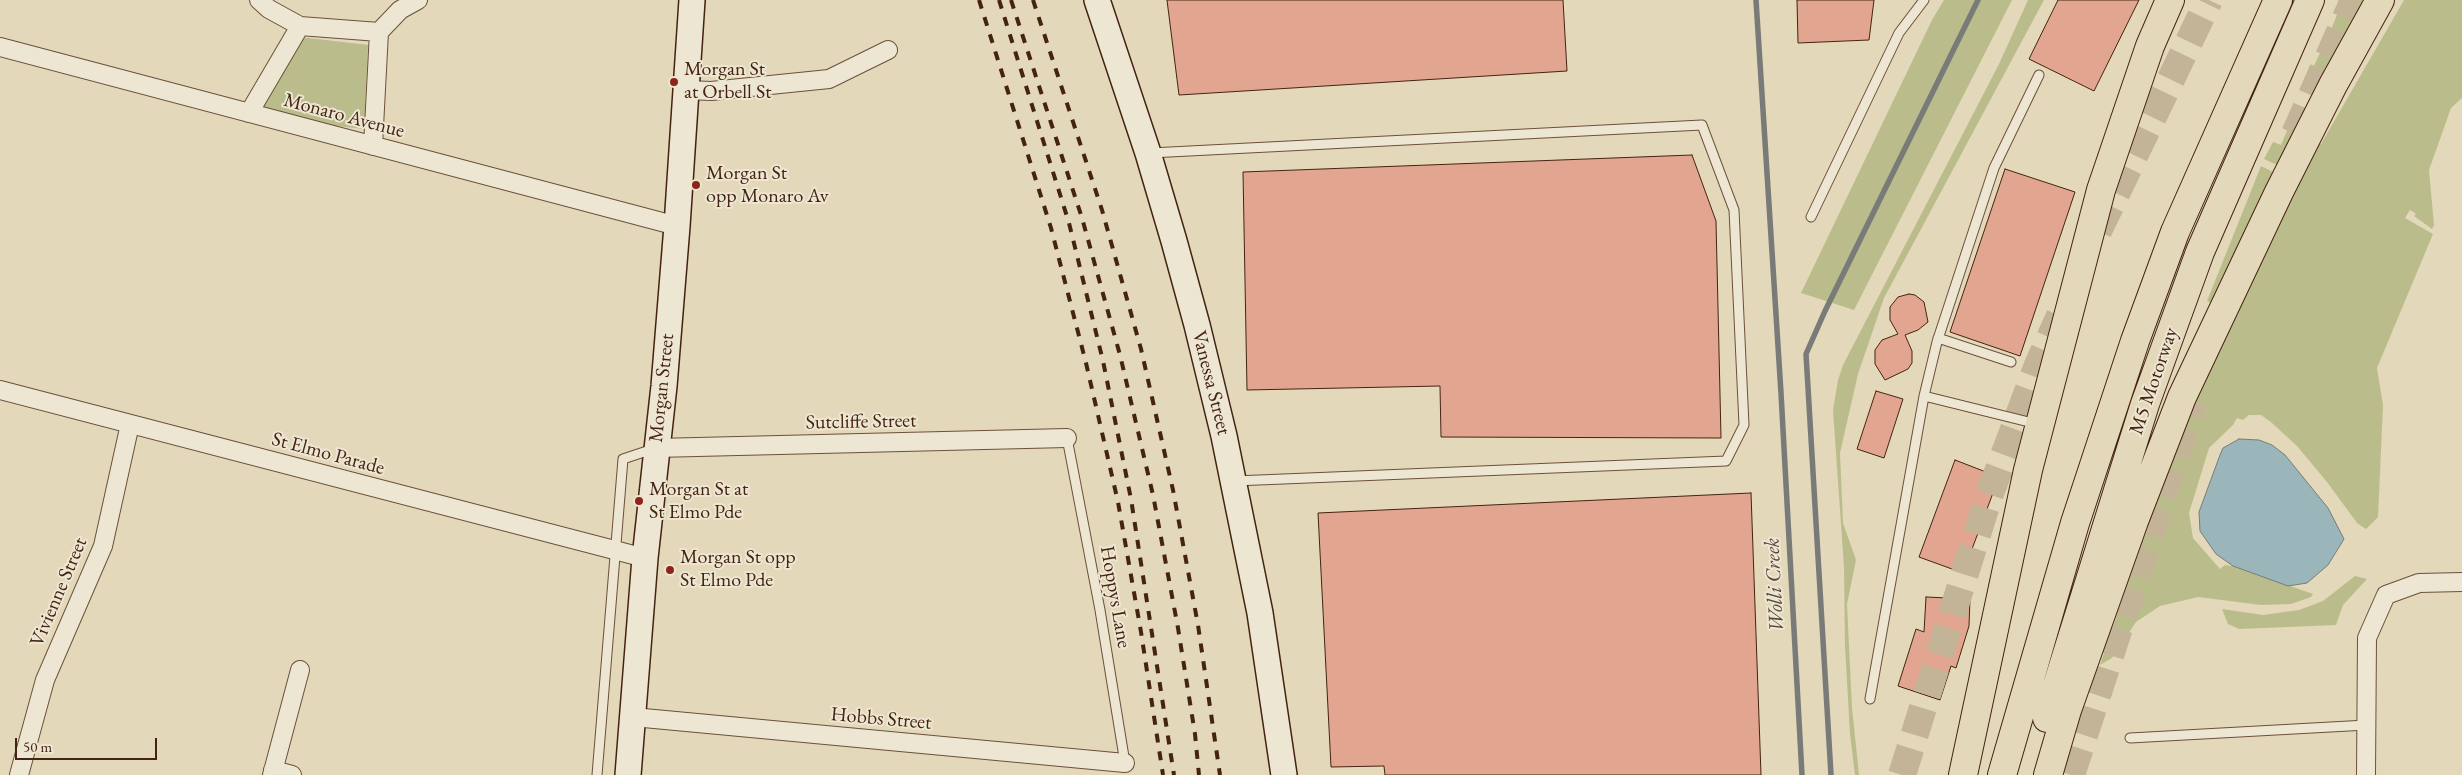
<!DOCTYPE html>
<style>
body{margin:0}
#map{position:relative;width:2462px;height:775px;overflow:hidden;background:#e3d8b9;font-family:"EB Garamond",serif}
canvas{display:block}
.scale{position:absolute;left:15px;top:738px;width:142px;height:22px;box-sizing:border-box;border:2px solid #442311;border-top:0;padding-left:6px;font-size:15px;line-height:18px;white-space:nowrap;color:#442311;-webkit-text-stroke:4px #ede6d2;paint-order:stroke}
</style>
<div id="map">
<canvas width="2462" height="775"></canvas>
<div class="scale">50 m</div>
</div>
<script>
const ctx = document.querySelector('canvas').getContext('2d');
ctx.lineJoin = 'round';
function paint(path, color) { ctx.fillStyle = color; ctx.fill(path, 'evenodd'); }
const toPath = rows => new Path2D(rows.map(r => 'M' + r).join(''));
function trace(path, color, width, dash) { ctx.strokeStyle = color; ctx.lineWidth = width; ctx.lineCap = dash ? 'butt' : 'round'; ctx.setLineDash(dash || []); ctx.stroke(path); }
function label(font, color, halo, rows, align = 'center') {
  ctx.font = font + ' "EB Garamond",serif'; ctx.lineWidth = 4; ctx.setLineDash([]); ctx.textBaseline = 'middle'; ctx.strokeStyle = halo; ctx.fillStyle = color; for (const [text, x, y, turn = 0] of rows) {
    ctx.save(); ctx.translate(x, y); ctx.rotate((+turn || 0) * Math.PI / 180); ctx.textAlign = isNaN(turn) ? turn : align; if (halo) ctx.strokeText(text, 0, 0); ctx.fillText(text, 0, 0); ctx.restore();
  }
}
paint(toPath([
 [1944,0,2012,0,1854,310,1801,293,1932,20],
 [2028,0,2044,0,1884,298,1858,374,1840,453,1843,523,1856,560,1847,604,1852,708,1859,775,1855,775,1850,734,1845,646,1844,567,1833,410,1838,380,1843,365,1999,64],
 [2343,0,2365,0,2340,43,2328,37],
 [2404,0,2462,0,2462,98,2451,108,2429,170,2434,225,2432,229,2414,216,2416,214,2410,210,2405,218,2433,234,2377,368,2383,405,2378,517,2366,529,2357,523,2327,482,2297,446,2272,423,2261,415,2249,415,2243,420,2237,418,2233,425,2209,448,2189,513,2193,538,2220,569,2225,565,2233,566,2313,594,2311,597,2291,604,2261,605,2198,597,2160,606,2136,622,2112,658,2100,665,2136,557,2202,385,2316,142,2321,144],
 [300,37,368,45,364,129,328,125,261,111],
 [2325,43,2337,49,2314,92,2311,93,2302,90],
 [2295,112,2302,115,2277,165,2264,159,2273,142,2281,145],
 [2261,166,2273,172,2211,303,2207,301],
 [2355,576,2367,579,2343,605,2336,625,2239,629,2228,624,2222,609,2263,615,2299,610,2323,601]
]), '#babd8b');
const water = toPath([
 [2239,439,2259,440,2272,445,2285,455,2328,508,2344,539,2328,565,2307,583,2288,586,2233,566,2216,554,2200,531,2199,512,2220,455,2223,448,2239,439]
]);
paint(water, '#9bb6bb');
trace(water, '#787b77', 1);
trace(toPath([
 [1756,0,1781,393,1802,775],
 [1831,775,1806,354,1825,311,1978,0]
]), '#787b77', 5.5);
const building = toPath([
 [1167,0,1563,0,1567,71,1179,95,1167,0],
 [1797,0,1874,0,1869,40,1798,43,1797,0],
 [2058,0,2139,0,2094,91,2029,59,2058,0],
 [1692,155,1716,221,1721,438,1441,437,1440,386,1247,390,1243,172,1692,155],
 [2005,169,2075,192,2020,356,1950,332,2005,169],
 [1909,294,1915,295,1924,302,1928,322,1918,330,1905,335,1912,351,1912,363,1908,369,1885,380,1875,364,1875,350,1882,340,1898,334,1890,320,1890,307,1898,297,1909,294],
 [1876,391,1903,399,1884,458,1857,449,1876,391],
 [1955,460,1999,477,1963,573,1919,557,1955,460],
 [1751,493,1761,775,1385,775,1384,766,1331,767,1318,513,1751,493],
 [1926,597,1970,599,1969,626,1956,668,1951,666,1940,700,1898,686,1916,629,1924,632,1926,597]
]);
paint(building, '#e2a690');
trace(building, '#442311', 1);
trace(toPath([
 [2295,134,2354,0],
 [2098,231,2209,0],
 [1902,775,1989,496,2038,365,2060,316],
 [2071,775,2193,401]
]), '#c3b497', 28, [28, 14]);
const lane = toPath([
 [1150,153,1702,125,1734,210,1744,425,1726,461,1234,481],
 [1811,217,1899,33,1924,0],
 [1938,338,2011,362],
 [1924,396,1937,342,1994,168,2039,75],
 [1067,438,1100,610,1125,763],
 [1870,699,1924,396,2037,424],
 [2130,738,2367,725],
 [597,775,623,459,656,448]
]);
const street = toPath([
 [259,0,269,9,300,26,379,32],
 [0,47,677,226],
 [687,90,711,91,829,79,888,50],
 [249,113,300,26],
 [373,146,379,32,400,10,418,0],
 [0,390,645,558],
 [656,448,1067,438],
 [633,717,1125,763],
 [273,770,292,775],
 [19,775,45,680,103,546,130,424],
 [272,775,300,670],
 [2366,775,2367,638,2386,595,2419,583,2462,582]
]);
const secondary = toPath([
 [1097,0,1148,153,1174,241,1197,325,1224,436,1260,613,1284,775],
 [628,775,645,558,664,386,677,226,692,0]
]);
const highway = toPath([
 [2047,718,2145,404,2200,252,2310,0],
 [1963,775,2028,470,2101,190,2150,46,2170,0],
 [2002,775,2075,523,2135,341,2175,232,2278,0],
 [2048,775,2067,710,2134,521,2182,397,2279,192,2333,85,2380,0]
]);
trace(lane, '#6c503b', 11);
trace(street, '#6c503b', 20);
trace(secondary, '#442311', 28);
trace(highway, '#442311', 30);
trace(lane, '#ede6d2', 9);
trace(street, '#ede6d2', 18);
trace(secondary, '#ede6d2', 25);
trace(highway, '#e3d8b9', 28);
trace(toPath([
 [979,0,1051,228,1086,363,1118,502,1141,632,1163,775],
 [999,0,1069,223,1103,361,1131,499,1174,775],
 [1011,0,1082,218,1120,355,1153,495,1178,628,1195,734,1199,775],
 [1033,0,1102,210,1141,349,1173,490,1198,625,1220,775]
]), '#442311', 4, [9, 9]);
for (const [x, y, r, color] of [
 [674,82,5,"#8f2418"],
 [696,185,5,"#8f2418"],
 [639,501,5,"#8f2418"],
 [670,570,5,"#8f2418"]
]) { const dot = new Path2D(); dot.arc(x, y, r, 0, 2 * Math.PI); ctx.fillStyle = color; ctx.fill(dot); trace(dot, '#ede6d2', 2); }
label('20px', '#442311', '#ede6d2', [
 ["Morgan St",684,70],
 ["at Orbell St",684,93],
 ["Morgan St",706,174],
 ["opp Monaro Av",706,197],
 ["Morgan St at",649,490],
 ["St Elmo Pde",649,513],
 ["Morgan St opp",680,558],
 ["St Elmo Pde",680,581]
], 'left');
label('20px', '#442311', '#ede6d2', [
 ["Monaro Avenue",344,116,15],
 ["M5 Motorway",2154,381,-71],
 ["Vanessa Street",1211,383,76],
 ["Morgan Street",662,388,-84],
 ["Sutcliffe Street",861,422,-1],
 ["St Elmo Parade",328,454,15],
 ["Vivienne Street",59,592,-67],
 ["Hoppys Lane",1115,597,80],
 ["Hobbs Street",881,719,5]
]);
label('italic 21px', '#5a483c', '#ede6d2', [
 ["Wolli Creek",1775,585,-93]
]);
</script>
